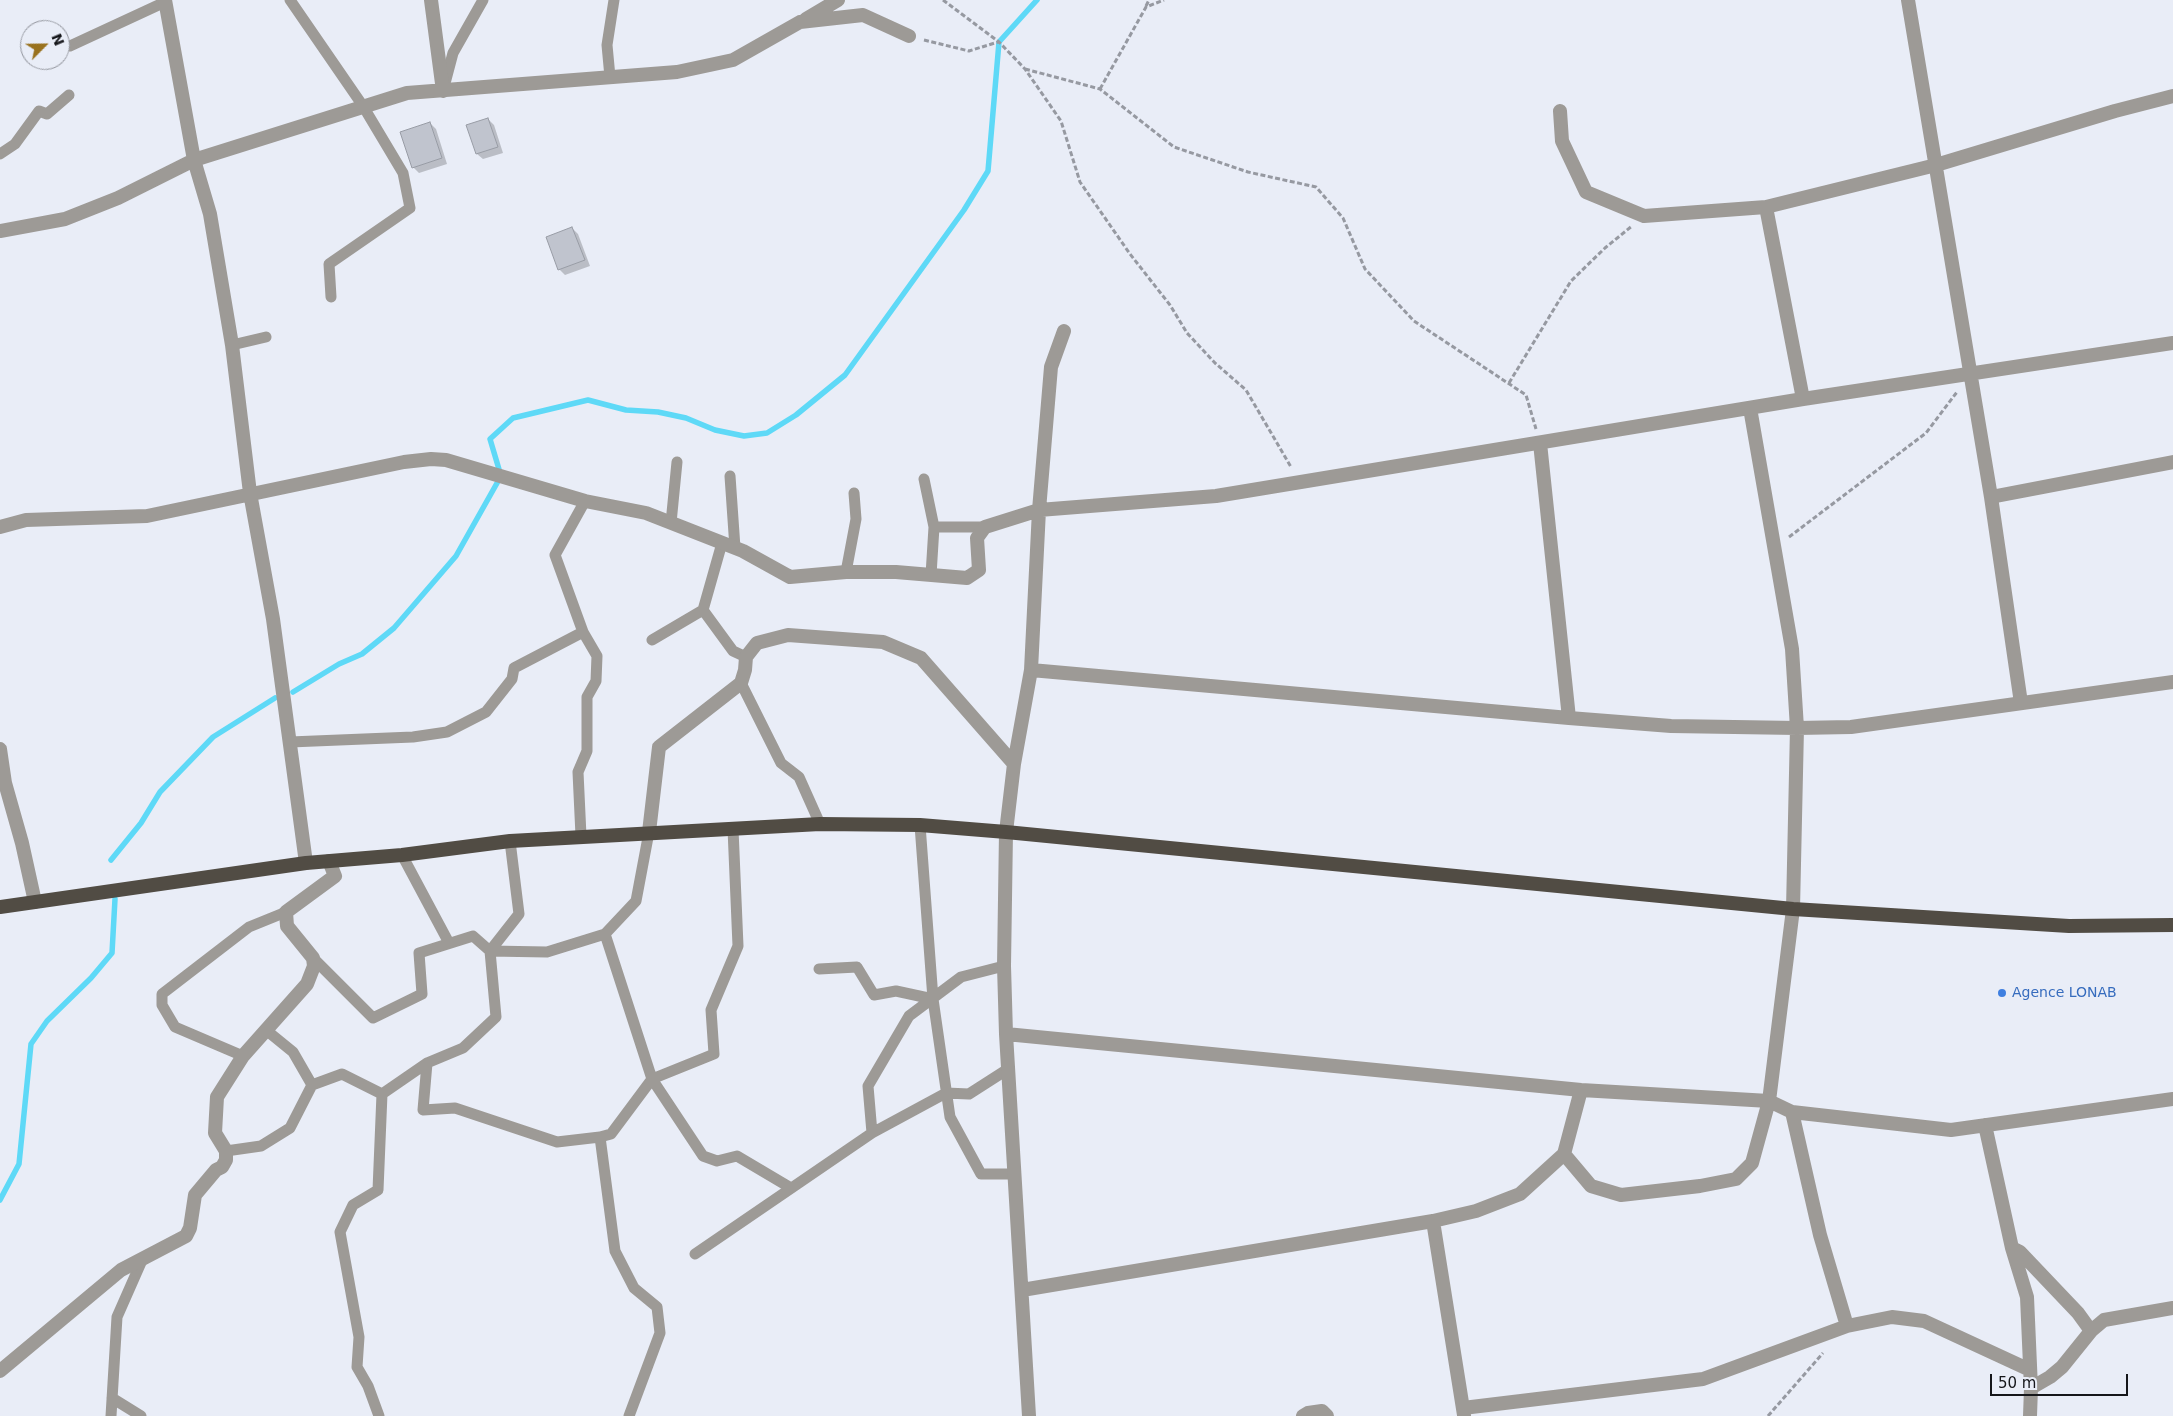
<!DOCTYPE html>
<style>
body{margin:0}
#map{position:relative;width:2173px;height:1416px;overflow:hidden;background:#e9edf7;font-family:"DejaVu Sans",sans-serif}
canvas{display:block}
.north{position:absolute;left:20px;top:20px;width:50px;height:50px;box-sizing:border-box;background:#e9edf7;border:1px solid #94979f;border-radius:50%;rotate:67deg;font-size:14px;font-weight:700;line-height:20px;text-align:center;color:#15161a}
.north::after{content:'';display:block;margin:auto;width:18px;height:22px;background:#99721e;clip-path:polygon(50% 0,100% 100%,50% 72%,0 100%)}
.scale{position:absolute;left:1990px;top:1374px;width:138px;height:22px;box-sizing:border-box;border:2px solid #15161a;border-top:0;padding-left:6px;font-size:15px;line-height:18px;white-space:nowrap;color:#15161a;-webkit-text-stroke:4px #e9edf7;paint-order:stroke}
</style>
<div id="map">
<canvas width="2173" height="1416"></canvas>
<div class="north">N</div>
<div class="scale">50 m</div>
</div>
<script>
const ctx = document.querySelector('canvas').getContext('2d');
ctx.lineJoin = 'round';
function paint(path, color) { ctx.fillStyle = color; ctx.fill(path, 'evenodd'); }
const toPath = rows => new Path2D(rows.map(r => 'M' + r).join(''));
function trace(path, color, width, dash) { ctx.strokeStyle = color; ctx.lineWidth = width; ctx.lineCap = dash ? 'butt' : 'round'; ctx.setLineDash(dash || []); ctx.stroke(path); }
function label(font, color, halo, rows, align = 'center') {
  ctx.font = font + ' "DejaVu Sans",sans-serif'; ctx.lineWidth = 4.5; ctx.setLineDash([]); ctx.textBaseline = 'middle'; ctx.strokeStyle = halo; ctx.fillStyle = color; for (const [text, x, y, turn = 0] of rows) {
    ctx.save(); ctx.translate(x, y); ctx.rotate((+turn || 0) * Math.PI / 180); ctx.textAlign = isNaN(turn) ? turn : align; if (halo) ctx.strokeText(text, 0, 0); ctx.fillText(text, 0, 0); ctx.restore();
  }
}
paint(toPath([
 [488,119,494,125,503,153,483,159,477,154],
 [430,123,436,129,447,164,419,173,413,167],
 [572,228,578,234,590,266,565,275,559,269]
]), '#0003');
trace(toPath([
 [293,692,339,664,362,654,394,628,456,556,501,476,490,439,513,418,588,400,626,410,658,412,686,418,715,430,744,436,767,433,796,415,845,375,964,210,988,171,999,42,1037,0],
 [111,860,141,823,160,792,213,737,275,698],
 [0,1200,19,1164,31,1044,47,1021,91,978,112,953,115,899]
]), '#5ed9f7', 5.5);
const building = toPath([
 [488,118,498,147,476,154,466,125,488,118],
 [430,122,442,158,412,168,400,132,430,122],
 [572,227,585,260,558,270,546,237,572,227]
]);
paint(building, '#c0c4ce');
trace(building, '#989ca5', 1);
trace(toPath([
 [943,0,999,42,1025,69,1061,121,1080,182,1130,254,1170,305,1187,333,1215,363,1246,390,1291,467],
 [1146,6,1149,0],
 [924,40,969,51,998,42],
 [1025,69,1100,89,1174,147,1248,172,1316,187,1343,218,1365,269,1414,321,1526,395,1536,429],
 [1100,89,1146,7,1164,0],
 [1509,383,1571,281,1605,248,1632,226],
 [1789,537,1926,433,1957,392],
 [1768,1416,1823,1353]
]), '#9699a1', 3, [5, 2.5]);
trace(toPath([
 [290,0,363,106,403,173,410,208,329,264,331,297],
 [70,46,165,2],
 [610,77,607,45,614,0],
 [444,87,453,53,483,0],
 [0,154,15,144,39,111,47,114,69,95],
 [232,345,266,337],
 [730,476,735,548],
 [924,479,934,527,931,575],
 [671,523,677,462],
 [934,527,985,527],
 [722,543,703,610,733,651,746,657],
 [846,572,856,519,854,493],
 [652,640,703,610],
 [741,683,781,763,799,777,820,824],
 [290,742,413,737,447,732,486,712,512,679,514,668,583,632],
 [920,825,933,999,950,1117,981,1174,1015,1174],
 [581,836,578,772,587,751,587,697,596,681,597,656,583,632,555,555,585,501],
 [402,855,449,943],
 [605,934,652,1079,703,1156,717,1161,737,1156,791,1188],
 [313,958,373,1018,422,994,419,953,473,936,490,951,547,952,605,934,636,901,649,832],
 [819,969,857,967,874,995,896,991,933,999],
 [266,1030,293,1052,312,1085],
 [243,1056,175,1027,162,1005,162,994,249,927,286,912],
 [427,1063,423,1110,455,1108,557,1142,600,1137],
 [382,1094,427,1063,463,1048,496,1017,490,951,519,914,510,841],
 [872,1133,946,1093,969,1094,1008,1069],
 [226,1151,261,1146,290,1128,312,1085,342,1074,382,1094,378,1190,353,1205,340,1232,359,1337,357,1367,368,1386,379,1416],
 [695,1254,872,1133,868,1086,909,1016,961,977,1004,966],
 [112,1398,141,1416],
 [111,1416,117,1317,143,1258],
 [629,1416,660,1333,657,1307,634,1288,615,1251,600,1137,611,1134,652,1079,714,1054,711,1010,738,946,733,829]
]), '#9d9a96', 11);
trace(toPath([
 [165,0,194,160,210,214,232,345,250,493,273,619,306,863],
 [431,0,443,91],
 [1908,0,1991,497,2021,703],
 [806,19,838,0],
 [1560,111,1562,141,1586,192,1644,216,1766,207,1936,165,2115,111,2173,96],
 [1766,207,1803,399],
 [0,231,65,219,118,198,194,160,407,93,677,72,733,60,800,22,863,15,909,36],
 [1540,443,1569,718],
 [1991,497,2173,462],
 [0,527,26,520,147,516,404,462,431,459,446,460,585,501,646,513,743,551,790,577,846,572,896,572,967,578,979,570,977,538,985,527,1039,510,1216,496,1803,399,2173,343],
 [1031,670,1569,718,1671,726,1797,728,1851,727,2173,682],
 [0,749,5,783,22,843,35,902],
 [649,832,659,747,741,683,745,670,746,657,757,643,788,635,883,642,921,658,1014,764],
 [1006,1034,1581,1090,1769,1101,1792,1112,1951,1130,2173,1099],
 [1792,1112,1820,1235,1847,1326],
 [1985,1125,2012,1248,2027,1297,2031,1388,2030,1416],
 [1564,1154,1591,1186,1621,1195,1700,1186,1736,1179,1752,1163,1769,1101,1793,909,1797,728,1792,649,1750,408],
 [1433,1221,1464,1415],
 [2012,1248,2020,1252,2078,1313,2091,1331],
 [1022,1290,1433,1221,1476,1211,1520,1194,1564,1154,1581,1090],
 [0,1371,121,1270,186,1236,190,1228,195,1195,216,1170,222,1167,226,1160,226,1151,215,1133,217,1097,243,1056,307,984,314,966,313,958,287,926,286,912,335,876,329,861],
 [2031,1388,2050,1377,2062,1367,2091,1331,2104,1320,2173,1308],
 [1463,1408,1703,1379,1847,1326,1892,1317,1924,1321,2030,1370],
 [1029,1416,1006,1034,1004,966,1006,832,1014,764,1031,670,1039,510,1051,367,1064,331],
 [1303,1416,1308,1413,1322,1411,1327,1416]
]), '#9d9a96', 14);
trace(toPath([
 [0,907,306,863,402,855,510,841,820,824,920,825,1006,832,1793,909,2069,926,2173,925]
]), '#514c44', 14);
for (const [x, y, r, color] of [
 [2002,993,5,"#3f7fe0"]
]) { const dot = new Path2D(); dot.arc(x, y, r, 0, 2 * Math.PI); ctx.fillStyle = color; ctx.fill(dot); trace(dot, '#e9edf7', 2); }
label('14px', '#366cbe', '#e9edf7', [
 ["Agence LONAB",2012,993]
], 'left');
</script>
